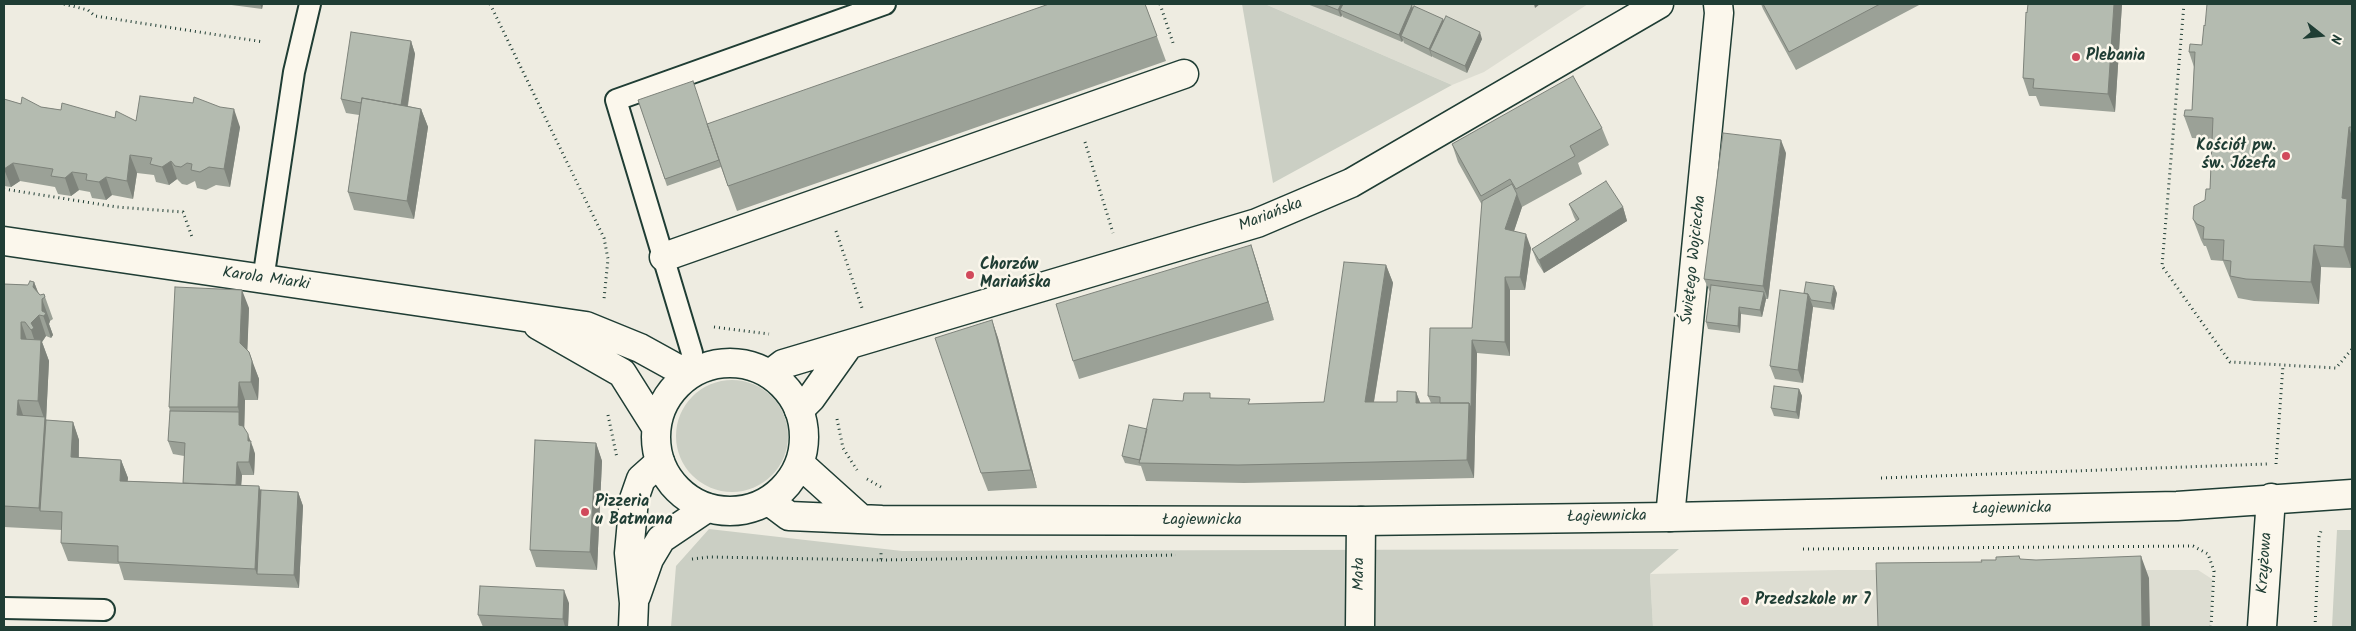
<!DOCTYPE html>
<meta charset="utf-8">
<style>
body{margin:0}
#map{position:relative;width:2356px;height:631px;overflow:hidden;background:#eeece1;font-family:Kalam,sans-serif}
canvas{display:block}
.frame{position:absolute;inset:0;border:5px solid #1f3d34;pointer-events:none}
.north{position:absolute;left:2296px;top:10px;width:50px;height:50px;-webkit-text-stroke:4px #fbf7ec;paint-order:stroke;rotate:106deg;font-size:14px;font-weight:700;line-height:20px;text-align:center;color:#1f3d34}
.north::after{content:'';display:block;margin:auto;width:18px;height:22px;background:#1f3d34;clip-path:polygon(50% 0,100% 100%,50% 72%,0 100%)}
</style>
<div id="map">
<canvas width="2356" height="631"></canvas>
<div class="frame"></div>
<div class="north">N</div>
</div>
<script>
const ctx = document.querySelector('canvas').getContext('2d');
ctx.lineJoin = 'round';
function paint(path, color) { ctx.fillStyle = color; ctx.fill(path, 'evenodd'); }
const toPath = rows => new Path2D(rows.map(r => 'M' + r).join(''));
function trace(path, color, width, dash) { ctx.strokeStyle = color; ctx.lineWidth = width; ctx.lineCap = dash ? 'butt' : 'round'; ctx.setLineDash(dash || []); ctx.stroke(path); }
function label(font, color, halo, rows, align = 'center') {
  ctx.font = font + ' Kalam,sans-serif'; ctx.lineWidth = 5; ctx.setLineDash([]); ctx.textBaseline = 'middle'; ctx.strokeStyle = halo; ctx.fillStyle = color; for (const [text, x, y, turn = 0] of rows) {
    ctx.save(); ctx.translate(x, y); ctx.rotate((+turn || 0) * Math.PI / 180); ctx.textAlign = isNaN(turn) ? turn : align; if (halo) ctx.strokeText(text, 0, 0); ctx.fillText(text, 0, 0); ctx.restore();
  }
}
paint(toPath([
 [1265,4,1588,4,1484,72,1452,85],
 [1838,570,2198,570,2212,579,2210,627,1653,627,1650,574]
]), '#ddddd2');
paint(toPath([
 [1242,4,1265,4,1452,85,1273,183],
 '676 436a56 56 0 1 1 112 0a56 56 0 1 1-112 0Z',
 [709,529,902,551,1679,549,1650,574,1653,627,671,627,676,566],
 [2337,530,2352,530,2352,627,2332,627]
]), '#cbcfc4');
const service = toPath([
 [263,280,294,72,310,4],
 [689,375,692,353,616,100,885,4],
 [4,608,104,610]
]);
const minor = toPath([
 [664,257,1184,74],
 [770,374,783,364,1257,223,1351,183,1659,4],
 [799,410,811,398,848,346],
 [1670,517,1719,13,1718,4],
 [636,596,649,559,661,539,707,508],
 [633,627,634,603,629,553,634,499,641,479,660,462],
 [1360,627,1361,521]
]);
const tertiary = toPath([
 [4,241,586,326,640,348,689,375],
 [538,325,622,373,656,427],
 '656 437a74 74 0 1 1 148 0a74 74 0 1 1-148 0Z',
 [800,464,861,519],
 [769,501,789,516,882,520,1361,521,1670,517,2177,506,2352,494],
 [2262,627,2271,498]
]);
trace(service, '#1f3d34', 24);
trace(minor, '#1f3d34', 31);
trace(tertiary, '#1f3d34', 31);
trace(toPath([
 [64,4,88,10,95,16,264,42],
 [490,4,604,238,608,259,604,299],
 [1160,4,1173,43],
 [2184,4,2162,266,2230,362,2336,368,2352,349],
 [1085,142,1113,233],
 [4,189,117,207,183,212,192,237],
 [836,231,862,308],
 [714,327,769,334],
 [608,415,617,458],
 [837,419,843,448,857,470],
 [2276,464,2283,365],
 [1881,478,2267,464],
 [867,479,881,487],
 [1803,549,2193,546,2208,554,2214,571,2211,627],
 [692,559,710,557,881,560,881,553],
 [881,560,1176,555],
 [2315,627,2319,537,2322,528]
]), '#1f3d34', 3, [1, 4]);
trace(service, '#fbf7ec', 20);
trace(minor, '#fbf7ec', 28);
trace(tertiary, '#fbf7ec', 28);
paint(toPath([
 [224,4,263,4,262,9],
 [1145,4,1166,61,737,211,721,167,667,186,638,100,707,124],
 [1307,4,1410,4,1413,8,1443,19,1444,21,1482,39,1467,73,1433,57,1432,56,1432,57,1404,43,1403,40,1402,42,1343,17,1342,15,1341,17],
 [1761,4,1921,4,1796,70,1763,9],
 [2122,4,2115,112,2040,106,2036,96,2029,96,2023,78,2027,13],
 [2352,4,2352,196,2351,211,2352,214,2352,254,2351,268,2321,267,2319,304,2254,301,2238,298,2223,261,2211,260,2206,246,2204,246,2201,240,2193,219,2205,200,2210,189,2212,139,2192,138,2184,116,2192,110,2194,67,2189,52,2202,45,2205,26],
 [411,41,415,54,408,106,421,109,428,127,414,219,354,210,348,192,359,115,346,113,341,99],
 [4,99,21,104,136,121,240,127,230,187,216,185,206,190,197,188,195,181,187,185,182,184,177,179,169,185,156,182,154,175,137,173,133,199,112,195,106,200,92,198,90,192,79,190,71,196,58,194,55,187,20,181,11,187,4,186],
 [1602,128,1609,145,1578,163,1582,174,1522,207,1514,231,1531,248,1525,290,1510,290,1510,356,1477,353,1474,478,1244,483,1146,481,1141,466,1125,463,1122,456,1147,429,1183,401,1212,398,1251,404,1324,402,1386,265,1393,283,1374,402,1397,402,1416,392,1420,403,1431,403,1428,396,1472,328,1482,205,1458,162,1452,144],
 [1786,153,1768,299,1766,299,1762,317,1741,314,1740,333,1708,329,1706,322,1710,292,1704,279],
 [1569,204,1623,207,1627,221,1544,273,1537,262,1532,249,1576,221,1574,217],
 [1251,245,1257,263,1274,320,1079,379,1073,361],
 [34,282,38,292,40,295,44,294,53,319,50,321,49,324,53,335,51,338,46,336,42,342,49,361,46,420,73,422,79,440,79,457,121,460,128,478,127,481,183,483,184,456,173,454,168,441,170,411,169,407,249,308,247,350,259,379,258,400,245,400,244,428,253,447,255,454,254,475,242,475,241,485,261,490,298,492,303,506,299,588,124,580,119,564,68,561,61,543,62,530,4,527,4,284,28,285],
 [1804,293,1837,293,1834,310,1813,307,1803,383,1775,379,1770,366],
 [992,320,998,338,1037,488,988,491,981,473],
 [1799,389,1802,396,1799,419,1774,416,1771,408],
 [596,443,602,461,597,570,536,567,530,550],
 [569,603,568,627,483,627,478,615]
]), '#9ba197');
paint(toPath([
 [260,4,263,4,262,9],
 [1341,4,1347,4,1340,10,1342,15,1341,17,1338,10],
 [1534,4,1540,4,1535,8],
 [2114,4,2122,4,2115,112,2108,94],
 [1412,5,1414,12,1401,36,1403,40,1402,42,1399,35],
 [1443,19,1446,26,1430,50,1432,56,1432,57,1429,49],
 [1480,32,1482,39,1467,73,1465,66],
 [411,41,415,54,405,123,400,110],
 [234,109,240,127,230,187,224,169],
 [421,109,428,127,414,219,407,201],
 [2349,127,2352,137,2352,196,2351,211,2352,214,2352,254,2351,268,2344,247,2342,198],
 [1781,140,1786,153,1768,299,1763,286],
 [130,155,137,173,133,199,127,181],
 [171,161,177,179,169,185,162,167],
 [13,163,20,181,11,187,4,169],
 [72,172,79,190,71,196,65,178],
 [106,177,112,195,106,200,99,182],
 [1517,194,1522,207,1510,243,1505,229],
 [1623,207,1627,221,1544,273,1539,260],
 [1526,234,1531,248,1525,290,1520,277],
 [1251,245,1257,263,1274,320,1268,302],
 [2314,245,2321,267,2319,304,2311,282],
 [1386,265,1393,283,1371,419,1365,402],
 [1505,277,1510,290,1510,356,1505,342],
 [34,282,42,303,42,299,50,321,49,324,53,335,51,338,33,287],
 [1834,286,1837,293,1834,310,1831,303],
 [242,290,249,308,247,361,240,343],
 [1764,292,1766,299,1762,317,1760,310],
 [1808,294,1813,307,1803,383,1798,370],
 [1739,307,1741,314,1740,333,1738,326],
 [39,315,46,336,42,342,49,361,46,421,40,511,39,508,44,418,38,401,38,351,31,330,31,323],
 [992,320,998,338,1037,488,1031,470],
 [21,322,28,343,21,339],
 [1472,340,1477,353,1474,478,1467,460],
 [249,352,259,379,258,400,251,382],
 [239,382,245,400,244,438,239,425,239,412,238,407],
 [1799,389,1802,396,1799,419,1796,412],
 [1416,392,1423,410,1416,403],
 [18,400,25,421,17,415],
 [73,422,79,440,78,475,71,457],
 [248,434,255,454,254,475,249,462],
 [596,443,602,461,597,570,590,552],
 [121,460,128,478,126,499,120,481],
 [237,462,242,475,240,502,236,489],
 [259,486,266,504,257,574,255,569],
 [298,492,303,506,299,588,294,575],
 [2141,556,2149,578,2150,627,2142,627],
 [564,590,569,603,568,627,565,627,563,619]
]), '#7e837b');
const building = toPath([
 [1049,4,1145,4,1157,36,728,186,707,124,1049,4],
 [1323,4,1341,4,1338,10,1323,4],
 [1343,4,1410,4,1412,5,1399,35,1340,10,1343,4],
 [1763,4,1880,4,1789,52,1763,4],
 [2028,4,2114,4,2108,94,2033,88,2034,79,2023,78,2026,12,2027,13,2028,4],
 [2207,4,2352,4,2352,127,2349,127,2342,198,2347,199,2344,247,2314,245,2311,282,2246,279,2230,276,2231,261,2223,260,2224,240,2203,239,2204,227,2197,224,2193,219,2194,206,2205,200,2206,189,2210,189,2213,118,2184,116,2185,110,2192,110,2195,52,2189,52,2190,44,2202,45,2204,25,2205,26,2207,4],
 [1414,6,1443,19,1429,49,1401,36,1414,6],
 [1446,16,1480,32,1465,66,1430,50,1446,16],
 [351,32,411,41,401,105,362,98,361,103,341,99,351,32],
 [1573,76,1602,128,1570,146,1575,156,1516,189,1510,179,1481,196,1452,144,1573,76],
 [693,81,719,160,665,179,638,100,693,81],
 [140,96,193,103,194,97,220,107,234,109,224,169,209,167,200,172,191,170,192,164,187,163,181,167,175,166,171,161,162,167,150,164,152,158,130,155,127,181,106,177,99,182,86,180,87,174,72,172,65,178,51,176,53,169,13,163,4,169,4,99,21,104,22,97,41,107,61,110,62,103,115,118,116,111,136,121,140,96],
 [362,98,421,109,407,201,348,192,362,98],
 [1723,133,1781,140,1763,286,1704,279,1723,133],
 [1606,181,1623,207,1539,260,1532,249,1579,219,1569,204,1606,181],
 [1512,184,1517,194,1505,229,1526,234,1520,277,1505,277,1505,342,1472,340,1471,408,1469,403,1440,403,1440,397,1428,396,1430,328,1472,328,1482,201,1512,184],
 [1251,245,1268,302,1073,361,1056,304,1251,245],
 [1344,262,1386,265,1365,402,1397,402,1397,391,1416,392,1416,403,1469,403,1467,460,1238,465,1139,463,1153,399,1183,401,1184,393,1210,393,1210,398,1250,399,1248,404,1324,402,1344,262],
 [30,281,34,282,33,287,40,295,44,294,45,297,42,299,42,311,46,313,44,316,39,315,31,323,34,328,31,330,25,322,21,322,21,339,41,340,38,401,18,400,17,415,45,417,39,508,4,506,4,284,28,285,30,281],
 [1806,282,1834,286,1831,303,1811,300,1808,294,1804,293,1806,282],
 [1711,285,1764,292,1760,310,1739,307,1738,326,1706,322,1711,285],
 [175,287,242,290,240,343,249,352,252,361,251,382,239,382,238,407,169,407,175,287],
 [1780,290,1808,294,1798,370,1770,366,1780,290],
 [992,320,1031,470,981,473,935,338,992,320],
 [1774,386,1799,389,1796,412,1771,408,1774,386],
 [170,411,239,412,239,425,243,426,248,434,248,441,251,441,249,462,237,462,236,485,183,483,185,443,168,441,170,411],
 [46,420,73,422,71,457,121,460,120,481,259,486,255,569,118,562,118,546,61,543,62,512,40,511,46,420],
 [1129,425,1147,429,1140,460,1122,456,1129,425],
 [535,440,596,443,590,552,530,550,535,440],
 [261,490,298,492,294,575,257,574,261,490],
 [2019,556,2020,559,2036,560,2141,556,2142,627,1878,627,1876,563,1982,562,1981,560,1996,560,1996,557,2019,556],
 [480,586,564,590,563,619,478,615,480,586]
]);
paint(building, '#b4bbb0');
trace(building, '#7e837b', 1);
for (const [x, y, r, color] of [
 [2076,57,5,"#d1495b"],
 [2286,156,5,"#d1495b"],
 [970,275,5,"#d1495b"],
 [585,512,5,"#d1495b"],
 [1745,601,5,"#d1495b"]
]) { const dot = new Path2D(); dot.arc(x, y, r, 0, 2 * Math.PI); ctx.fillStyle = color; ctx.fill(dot); trace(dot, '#fbf7ec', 2); }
label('bold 16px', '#1f3d34', '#fbf7ec', [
 ["Plebania",2086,57],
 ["Kościół pw.",2276,147,"right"],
 ["św. Józefa",2276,165,"right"],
 ["Chorzów",980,266],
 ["Mariańska",980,284],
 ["Pizzeria",595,503],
 ["u Batmana",595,521],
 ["Przedszkole nr 7",1755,601]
], 'left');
label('16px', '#1f3d34', '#fbf7ec', [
 ["Mariańska",1271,216,-21],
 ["Świętego Wojciecha",1695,260,-84],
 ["Karola Miarki",266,280,8],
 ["Łagiewnicka",2012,510,-1],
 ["Łagiewnicka",1607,518,-1],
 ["Łagiewnicka",1202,521],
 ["Krzyżowa",2266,563,-86],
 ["Mała",1360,574,-90]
]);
</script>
